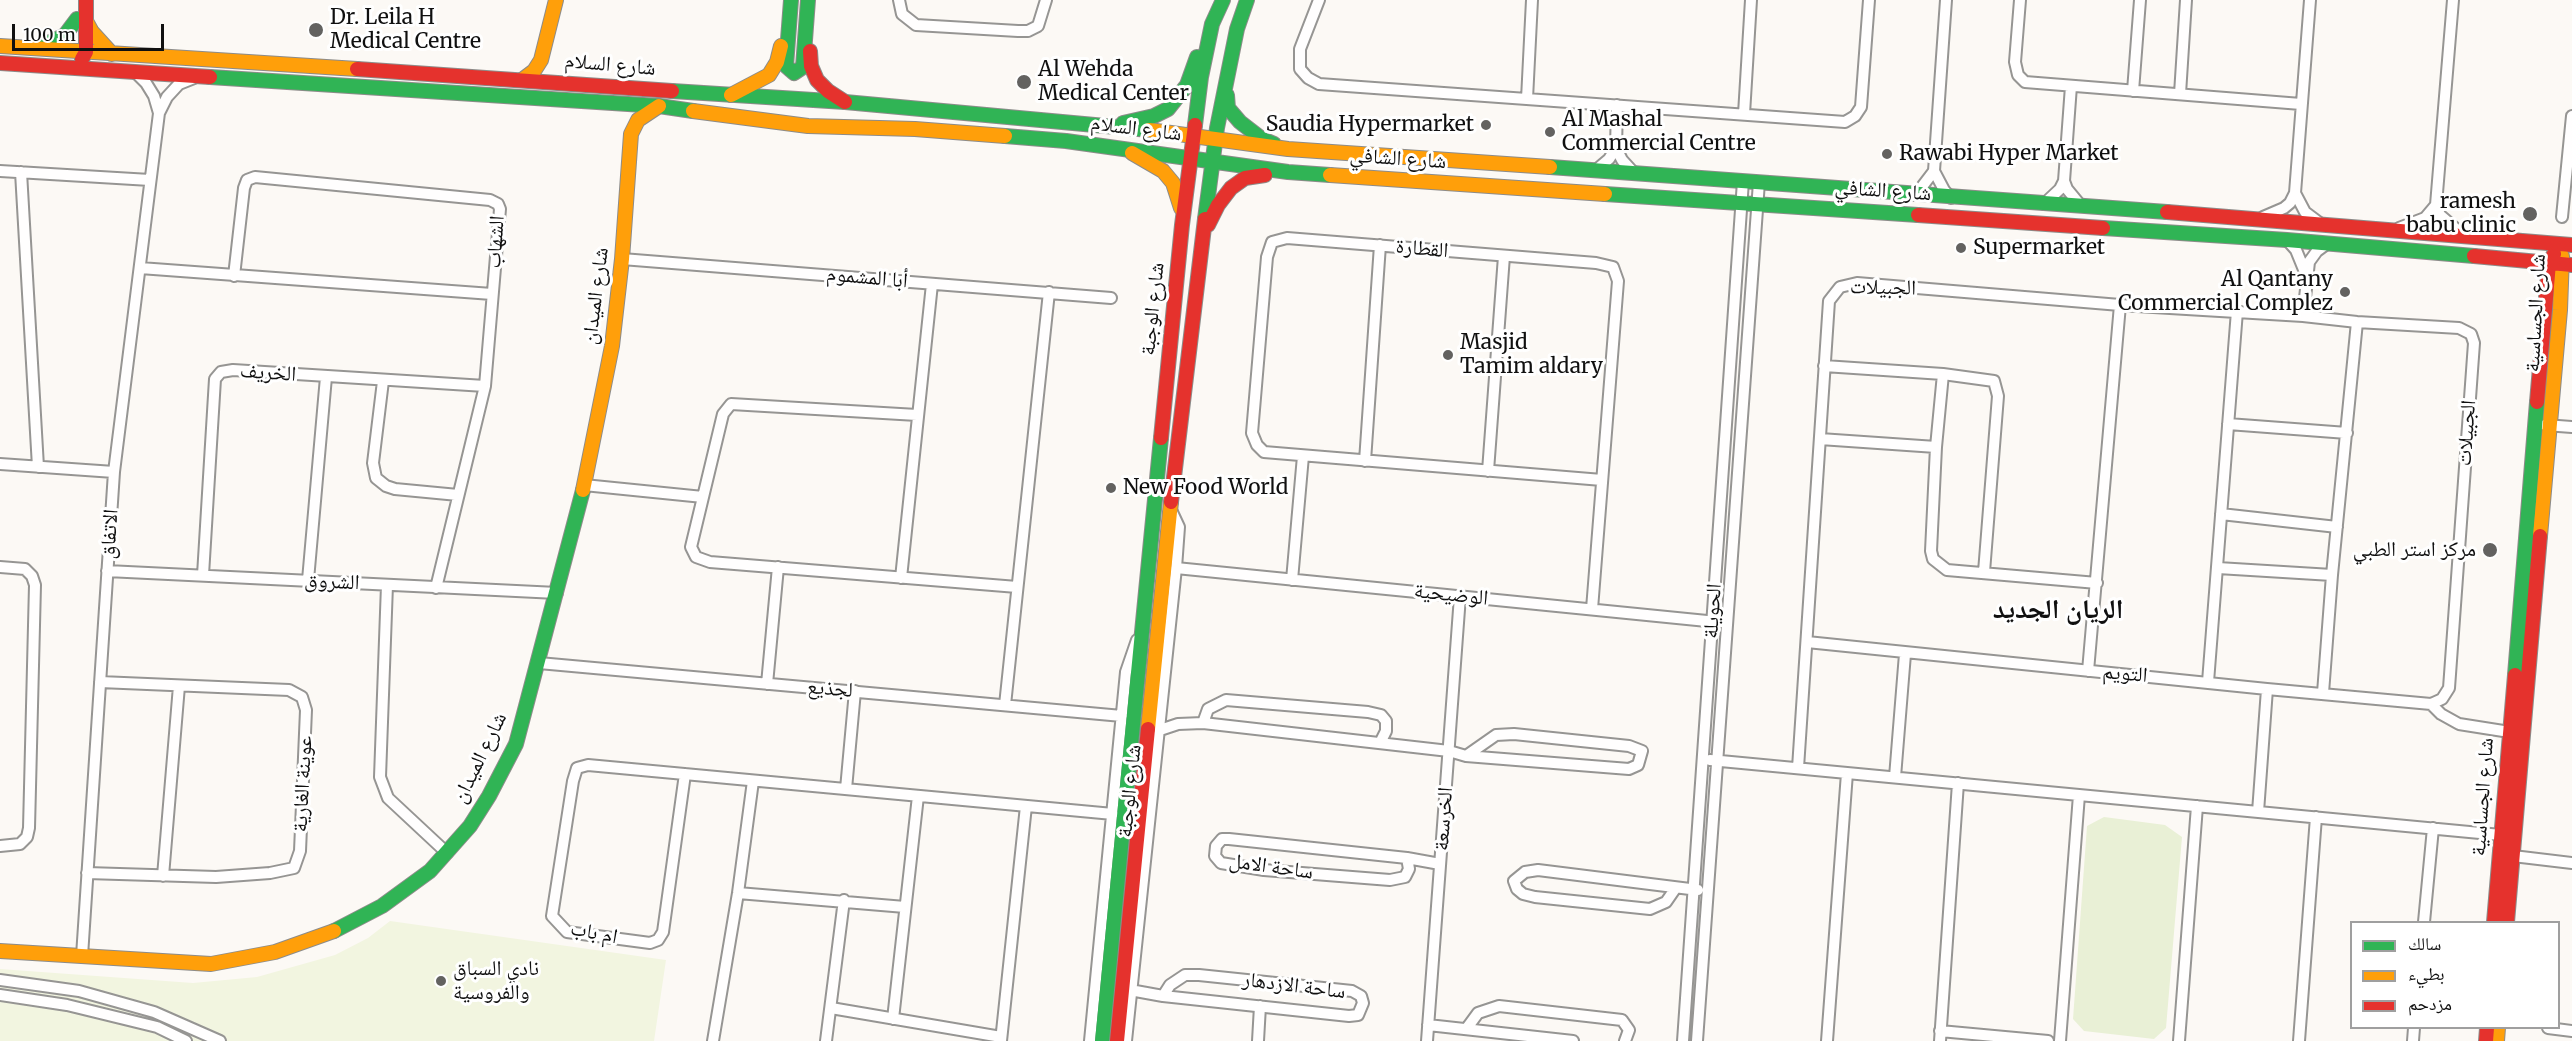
<!DOCTYPE html>
<meta charset="utf-8">
<style>
body{margin:0}
#map{position:relative;width:2572px;height:1041px;overflow:hidden;background:#fcf9f5;font-family:Merriweather,"Noto Naskh Arabic",serif}
canvas{display:block}
.legend{position:absolute;left:2350px;top:921px;width:210px;height:108px;box-sizing:border-box;background:#fff;border:2px solid #9f9f9f;margin:0;padding:8px 10px;list-style:none;font-size:18px;color:#101010}
.legend li{display:flex;align-items:center;gap:12px;height:30px}
.legend b{width:30px;border:2px solid #9f9f9f}
.scale{position:absolute;left:12px;top:24px;width:152px;height:27px;box-sizing:border-box;border:3px solid #101010;border-top:0;padding-left:8px;font-size:18px;line-height:21px;white-space:nowrap;color:#101010;-webkit-text-stroke:4px #fff;paint-order:stroke}
</style>
<div id="map">
<canvas width="2572" height="1041"></canvas>
<ul class="legend">
<li><b style="height:8px;background:#30b455"></b>سالك</li>
<li><b style="height:8px;background:#ff9f0a"></b>بطيء</li>
<li><b style="height:8px;background:#e5322d"></b>مزدحم</li>
</ul>
<div class="scale">100 m</div>
</div>
<script>
const ctx = document.querySelector('canvas').getContext('2d');
ctx.lineJoin = 'round';
function paint(path, color) { ctx.fillStyle = color; ctx.fill(path, 'evenodd'); }
const toPath = rows => new Path2D(rows.map(r => 'M' + r).join(''));
function trace(path, color, width, dash) { ctx.strokeStyle = color; ctx.lineWidth = width; ctx.lineCap = dash ? 'butt' : 'round'; ctx.setLineDash(dash || []); ctx.stroke(path); }
function label(font, color, halo, rows, align = 'center') {
  ctx.font = font + ' Merriweather,"Noto Naskh Arabic",serif'; ctx.lineWidth = 6; ctx.setLineDash([]); ctx.textBaseline = 'middle'; ctx.strokeStyle = halo; ctx.fillStyle = color; for (const [text, x, y, turn = 0] of rows) {
    ctx.save(); ctx.translate(x, y); ctx.rotate((+turn || 0) * Math.PI / 180); ctx.textAlign = isNaN(turn) ? turn : align; if (halo) ctx.strokeText(text, 0, 0); ctx.fillText(text, 0, 0); ctx.restore();
  }
}
paint(toPath([
 [2104,817,2165,825,2182,837,2166,1028,2154,1039,2084,1031,2073,1019,2087,826]
]), '#e9f0d6');
paint(toPath([
 [390,921,666,960,654,1041,0,1041,0,969,193,983,257,977,335,955,368,938]
]), '#f2f5e0');
const street = toPath([
 [899,0,902,14,916,25,1018,31,1028,31,1038,26,1046,0],
 [1319,0,1300,49,1300,69,1308,78,1319,84,1845,122,1855,116,1861,107,1869,0],
 [2020,0,2015,62,2018,75,2025,82,2301,104],
 [2453,0,2436,205,2440,215,2462,234],
 [136,73,146,83,154,96,159,113],
 [2071,86,2064,181,2067,189,2081,206],
 [2133,91,2140,0],
 [2180,94,2186,0],
 [1527,99,1532,0],
 [1617,105,1616,148,1622,160,1633,172],
 [1744,114,1751,0],
 [1596,170,1609,159,1616,148],
 [0,171,150,180],
 [1934,171,1944,190,1951,198],
 [21,172,38,467],
 [2295,193,2310,0],
 [1912,195,1921,188,1934,171,1946,0],
 [2044,204,2060,189,2064,181],
 [2263,217,2284,208,2290,203,2295,193,2305,212,2321,224],
 [2562,217,2572,116],
 [2399,228,2425,218,2436,205],
 [2287,240,2296,250,2305,272],
 [622,259,1111,298],
 [140,268,492,294],
 [234,276,244,188,247,180,255,177,490,200,498,204,500,209,485,386,436,588],
 [2303,316,2309,262,2317,251,2328,243],
 [1824,366,1943,374,1994,381,1998,396,1984,572],
 [1943,374,1936,447,1931,551,1933,559,1947,570,2097,583],
 [383,381,373,463,376,478,386,486,395,489,458,495],
 [917,415,731,404,723,414,691,547,696,557,710,562,1017,587],
 [2228,424,2347,433],
 [2545,425,2572,427],
 [1820,439,1936,447],
 [1365,461,1380,245],
 [0,464,114,472],
 [1488,471,1504,256],
 [584,485,703,497],
 [2221,514,2337,527],
 [0,567,25,569,32,576,35,585,29,828,27,837,20,844,0,846],
 [1176,568,1717,622],
 [2218,568,2332,575],
 [107,571,557,593],
 [203,575,215,379,221,372,233,370,485,386],
 [901,578,932,284],
 [308,580,326,377],
 [1292,580,1303,456],
 [387,585,380,777,388,798,447,853],
 [1592,609,1618,281,1613,267,1596,263,1287,238,1272,242,1267,257,1252,433,1257,445,1264,452,1602,480],
 [539,663,1122,716],
 [2088,671,2120,305],
 [2208,682,2237,311],
 [767,684,778,567],
 [2323,693,2332,575,2357,322],
 [2431,704,2441,714,2459,724,2516,733],
 [1005,705,1049,292],
 [1203,723,1208,709,1226,700,1368,712,1381,715,1386,721,1386,731,1380,743],
 [1157,731,1178,724,1203,723,1449,751,1466,756,1629,769,1638,765,1642,751,1629,746,1514,734,1496,735,1466,756],
 [1710,760,2501,835],
 [1798,768,1829,301,1840,287,1857,283,2120,305,2303,316,2357,322,2459,328,2471,334,2474,343,2449,688,2442,699,2431,704,2267,689,1807,642],
 [685,774,663,932,658,940,650,943,567,932,552,916,573,781,577,768,588,765,1113,814],
 [1895,777,1905,654],
 [846,789,855,691],
 [2258,812,2267,689],
 [2513,856,2572,863],
 [1407,858,1409,869,1405,877,1390,880,1264,870,1221,863,1215,856,1216,846,1222,839,1229,839,1407,858,1440,864],
 [87,873,216,877,270,873,294,868,300,851,306,710,302,697,289,690,100,682],
 [163,876,179,686],
 [1675,889,1666,902,1650,909,1535,897,1523,894,1517,889,1514,881,1525,872,1538,870,1698,890],
 [738,893,905,907],
 [2424,922,2433,828],
 [82,956,114,472,159,113,167,97,179,84,194,78],
 [0,980,79,991,154,1012,220,1041],
 [1130,990,1163,996,1349,1016,1358,1015,1363,1003,1361,996,1352,991,1199,975,1185,975,1170,985,1163,996],
 [0,995,67,1005,157,1027,186,1041],
 [831,1008,1001,1037],
 [893,1019,918,796],
 [1428,1025,1573,1041],
 [1467,1028,1478,1013,1499,1006,1622,1020,1629,1030,1625,1041],
 [2548,1028,2572,1031],
 [1940,1031,2048,1041],
 [713,1041,738,893,753,781],
 [826,1041,844,900],
 [1001,1041,1026,806],
 [1090,1041,1126,672,1137,640],
 [1126,1041,1176,568,1179,527,1172,512],
 [1258,1041,1260,1006],
 [1427,1041,1460,596],
 [1683,1041,1743,181],
 [1697,1041,1759,182],
 [1827,1041,1847,773],
 [1940,1041,1958,783],
 [2060,1041,2079,795],
 [2179,1041,2197,806],
 [2299,1041,2316,817],
 [2413,1041,2414,1028]
]);
const fast = toPath([
 [791,0,786,66,794,73,803,67,808,0],
 [40,47,65,35,77,19],
 [210,77,659,106,693,111],
 [672,91,845,102,1149,130],
 [1227,95,1228,108,1240,122,1262,139,1274,144],
 [1123,123,1154,116,1168,109,1187,85,1197,57],
 [1195,125,1201,77,1212,24,1223,0],
 [1005,136,1066,141,1288,172,1330,175],
 [1550,167,2167,212],
 [1605,194,1918,215],
 [1205,219,1217,128,1237,29,1247,0],
 [2103,228,2287,240,2474,256],
 [2515,675,2537,402],
 [334,931,382,906,430,871,470,826,489,796,516,744,583,490],
 [1102,1041,1161,438]
]);
const slow = toPath([
 [86,21,92,32,112,54],
 [0,46,357,69],
 [522,80,534,71,541,60,556,0],
 [731,95,769,75,777,62,781,46],
 [693,111,808,126,915,129,1005,136],
 [1149,130,1288,149,1550,167],
 [1132,153,1163,171,1173,183,1181,208],
 [1330,175,1605,194],
 [583,490,612,346,622,259,631,134,638,120,659,106],
 [2540,536,2560,310,2562,256],
 [1148,729,1171,502],
 [0,951,211,964,275,952,334,931],
 [2497,1041,2498,1028]
]);
const jam = toPath([
 [810,51,811,66,817,80,828,91,845,102],
 [82,59,86,52,86,0],
 [0,63,210,77],
 [357,69,672,91],
 [2167,212,2572,245],
 [1918,215,2103,228],
 [1208,225,1218,205,1231,188,1245,178,1265,175],
 [2474,256,2572,265],
 [2537,402,2549,263,2554,254],
 [1161,438,1182,225,1195,125],
 [1171,502,1205,219],
 [2494,922,2515,675],
 [2507,922,2540,536],
 [1117,1041,1148,729],
 [2486,1041,2487,1028]
]);
trace(street, '#969593', 14);
trace(fast, '#8d8c8a', 16);
trace(slow, '#8d8c8a', 16);
trace(jam, '#8d8c8a', 16);
trace(street, '#fffefe', 10);
trace(fast, '#30b455', 14);
trace(slow, '#ff9f0a', 14);
trace(jam, '#e5322d', 14);
for (const [x, y, r, color] of [
 [316,30,8,"#636260"],
 [1024,82,8,"#636260"],
 [1486,125,6,"#636260"],
 [1550,132,6,"#636260"],
 [1887,154,6,"#636260"],
 [2530,214,8,"#636260"],
 [1961,248,6,"#636260"],
 [2345,292,6,"#636260"],
 [1448,355,6,"#636260"],
 [1111,488,6,"#636260"],
 [2490,550,8,"#636260"],
 [441,981,6,"#636260"]
]) { const dot = new Path2D(); dot.arc(x, y, r, 0, 2 * Math.PI); ctx.fillStyle = color; ctx.fill(dot); trace(dot, '#fff', 2); }
label('21px', '#101010', '#fff', [
 ["Dr. Leila H",330,18],
 ["Medical Centre",330,42],
 ["Al Wehda",1038,70],
 ["Medical Center",1038,94],
 ["Al Mashal",1562,120],
 ["Commercial Centre",1562,144],
 ["Saudia Hypermarket",1474,125,"right"],
 ["Rawabi Hyper Market",1899,154],
 ["ramesh",2516,202,"right"],
 ["babu clinic",2516,226,"right"],
 ["Supermarket",1973,248],
 ["Al Qantany",2333,280,"right"],
 ["Commercial Complez",2333,304,"right"],
 ["Masjid",1460,343],
 ["Tamim aldary",1460,367],
 ["New Food World",1123,488],
 ["مركز استر الطبي",2476,550,"right"],
 ["نادي السباق",453,969],
 ["والفروسية",453,993]
], 'left');
label('21px', '#101010', '#fff', [
 ["شارع السلام",610,65,5],
 ["شارع السلام",1136,129,7],
 ["شارع الشافي",1398,159,4],
 ["شارع الشافي",1883,191,4],
 ["الشهاب",496,242,-86],
 ["القطارة",1422,249,5],
 ["أبا المشموم",867,278,5],
 ["الجبيلات",1883,288,1],
 ["شارع الميدان",596,296,-83],
 ["شارع الوجبة",1153,309,-84],
 ["شارع الجساسية",2536,313,-87],
 ["الخريف",268,373,4],
 ["الجبيلات",2467,433,-86],
 ["الاتفاق",110,534,-86],
 ["الشروق",332,582,3],
 ["الوضيحية",1451,595,6],
 ["الحويلة",1713,611,-86],
 ["التويم",2125,674,5],
 ["لجذيع",830,689,5],
 ["شارع الميدان",480,758,-64],
 ["عوينة الغارية",303,784,-87],
 ["شارع الوجبة",1130,791,-84],
 ["شارع الجساسية",2483,797,-86],
 ["الخرسعة",1444,819,-86],
 ["ساحة الامل",1271,867,8],
 ["ام باب",594,933,11],
 ["ساحة الازدهار",1294,986,7]
]);
label('bold 27px', '#101010', '#fff', [
 ["الريان الجديد",2058,610]
]);
</script>
